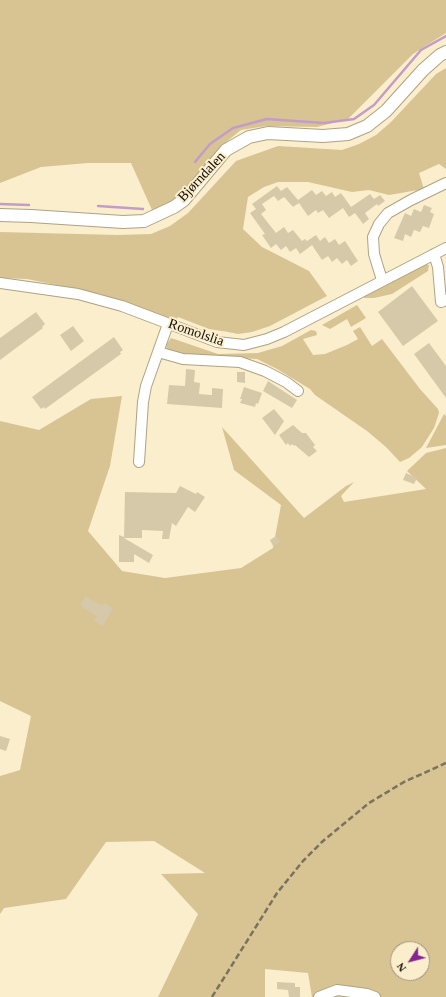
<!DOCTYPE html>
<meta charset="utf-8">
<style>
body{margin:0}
#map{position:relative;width:446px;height:997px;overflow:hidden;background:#fbeecd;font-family:Georgia,serif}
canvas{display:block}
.north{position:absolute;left:390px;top:941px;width:40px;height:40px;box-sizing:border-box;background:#fbeecd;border:1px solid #9e947d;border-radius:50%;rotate:234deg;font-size:11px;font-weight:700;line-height:16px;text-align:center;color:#130e04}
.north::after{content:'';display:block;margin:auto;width:14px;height:18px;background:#852691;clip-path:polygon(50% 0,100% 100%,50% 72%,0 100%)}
</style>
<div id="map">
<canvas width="446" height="997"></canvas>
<div class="north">N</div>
</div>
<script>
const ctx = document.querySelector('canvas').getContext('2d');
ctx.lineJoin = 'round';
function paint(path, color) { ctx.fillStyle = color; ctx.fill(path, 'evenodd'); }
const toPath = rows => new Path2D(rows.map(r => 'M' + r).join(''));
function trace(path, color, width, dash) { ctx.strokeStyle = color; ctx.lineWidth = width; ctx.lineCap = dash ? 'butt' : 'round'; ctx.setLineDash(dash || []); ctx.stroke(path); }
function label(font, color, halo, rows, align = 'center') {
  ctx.font = font + ' Georgia,serif'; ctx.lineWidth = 4; ctx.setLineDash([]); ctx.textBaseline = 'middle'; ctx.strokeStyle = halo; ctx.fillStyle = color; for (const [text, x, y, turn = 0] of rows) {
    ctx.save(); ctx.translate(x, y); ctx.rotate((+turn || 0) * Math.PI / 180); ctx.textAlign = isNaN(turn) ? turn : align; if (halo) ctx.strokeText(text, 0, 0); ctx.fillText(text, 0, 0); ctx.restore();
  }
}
paint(toPath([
 [0,0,446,0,446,33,413,54,348,119,317,127,266,126,241,130,220,147,180,195,161,208,152,210,131,163,88,163,41,167,0,183],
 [446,68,446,169,439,164,419,173,424,189,389,195,369,190,352,192,308,182,278,182,264,187,248,197,243,229,262,247,309,271,327,296,270,326,252,332,238,334,228,332,209,329,178,317,175,322,100,294,27,279,0,278,0,232,118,235,151,234,170,226,188,213,236,161,278,146,342,150,359,144,376,135,391,122,436,74],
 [426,264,429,265,428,271,392,294,374,298,364,298,363,296],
 [357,305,366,318,351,327,347,319,330,329,322,325],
 [360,327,372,346,382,339,420,389,438,409,439,413,434,428,422,447,409,458,400,462,386,447,367,431,315,395,310,389,277,369,257,359,188,356,167,350,166,345,171,338,218,354,258,353,282,346,311,330,316,331,317,335,303,339,313,355,325,354,347,345,358,339,353,331],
 [122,396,110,466,88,531,122,571,165,578,241,568,273,548,281,505,234,470,222,427,304,518,346,486,354,482,341,496,344,502,426,489,407,471,426,453,446,448,446,997,312,997,308,973,265,969,265,997,158,997,198,914,161,874,205,873,154,841,106,842,66,899,4,908,0,914,0,776,20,770,31,716,0,701,0,421,39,430,91,399],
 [398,949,422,949,422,973,398,973],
 [444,414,446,416,446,445,426,448]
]), '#d8c493');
trace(toPath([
 [195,162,210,144,233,128,267,119,324,123,354,119,374,105,421,50,446,36],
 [0,204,29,205],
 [98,206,143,209]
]), '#c49cc8', 2.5);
paint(toPath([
 [277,186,281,191,287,187,298,200,312,190,316,195,322,191,326,196,332,192,335,197,341,193,351,207,370,194,374,199,380,195,385,201,378,206,377,204,365,213,369,219,363,224,355,213,349,217,343,208,329,218,323,210,318,213,316,210,308,216,299,203,293,207,284,197,278,201,274,196,262,204,266,210,261,214,276,233,284,227,288,233,293,230,302,241,305,239,307,241,316,235,320,241,325,237,329,243,335,239,339,245,345,241,358,261,351,266,347,260,342,264,337,258,332,262,328,256,322,260,312,245,300,254,296,248,290,252,286,246,281,250,276,244,271,248,262,235,265,234,250,213,256,209,252,204],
 [424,205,432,208,430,212,434,214,429,228,423,226,420,232,414,230,411,237,405,234,403,241,394,238,405,213,411,216,414,209,421,212],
 [412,286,438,321,403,346,378,312],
 [36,312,45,324,42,327,43,328,0,360,0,338],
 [73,326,84,341,71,351,60,335],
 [114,337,123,350,120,352,121,354,45,409,44,407,41,409,32,397],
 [429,343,446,366,446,398,414,354],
 [186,369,195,370,194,382,200,383,199,394,212,395,212,388,223,389,222,408,167,404,169,385,185,386],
 [237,372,245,372,245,383,237,382],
 [268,381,297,400,292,408,263,391],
 [244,387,262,393,258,404,256,403,255,407,240,403,242,399,240,399],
 [274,409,284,421,275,435,262,418],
 [293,425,302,433,306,433,315,445,313,447,317,451,309,457,295,445,294,446,292,444,290,446,288,443,286,445,279,435],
 [406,473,417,478,414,484,403,480],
 [180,486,196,494,197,492,205,497,195,512,188,507,176,526,172,523,169,539,162,539,163,531,142,530,142,538,124,538,153,555,149,563,134,554,134,562,119,562,119,535,124,537,125,492,176,493],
 [276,536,280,542,273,546,270,540],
 [85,596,103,606,104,603,113,608,103,626,94,621,97,616,80,606],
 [0,736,10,739,6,751,0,749],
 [277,982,295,983,295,987,300,987,300,997,289,997,288,990,277,989]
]), '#d6c9a9');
const minor = toPath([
 [434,254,438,267,441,302,446,300],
 [382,280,374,254,373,237,379,224,388,213,411,200,446,183],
 [0,283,78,294,122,306,217,342,244,345,267,339,284,332,446,248],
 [158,352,183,359,240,362,265,371,286,382,298,391],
 [139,462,143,402,146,386,168,324],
 [319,997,337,990,367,994,375,997]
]);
const major = toPath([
 [0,215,31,216,123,222,144,221,174,207,184,200,226,150,249,137,268,133,323,136,348,134,367,126,386,111,423,70,440,55,446,52]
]);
trace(minor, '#aea282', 12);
trace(major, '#aea282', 14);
trace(minor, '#fff', 10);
trace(major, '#fff', 12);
trace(toPath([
 [212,997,277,893,303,861,323,841,369,803,404,782,446,763]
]), '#7b725e', 2.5, [6, 3]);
label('14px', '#130e04', '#fbeecd', [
 ["Bjørndalen",202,177,-47],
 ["Romolslia",196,333,19]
]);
</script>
